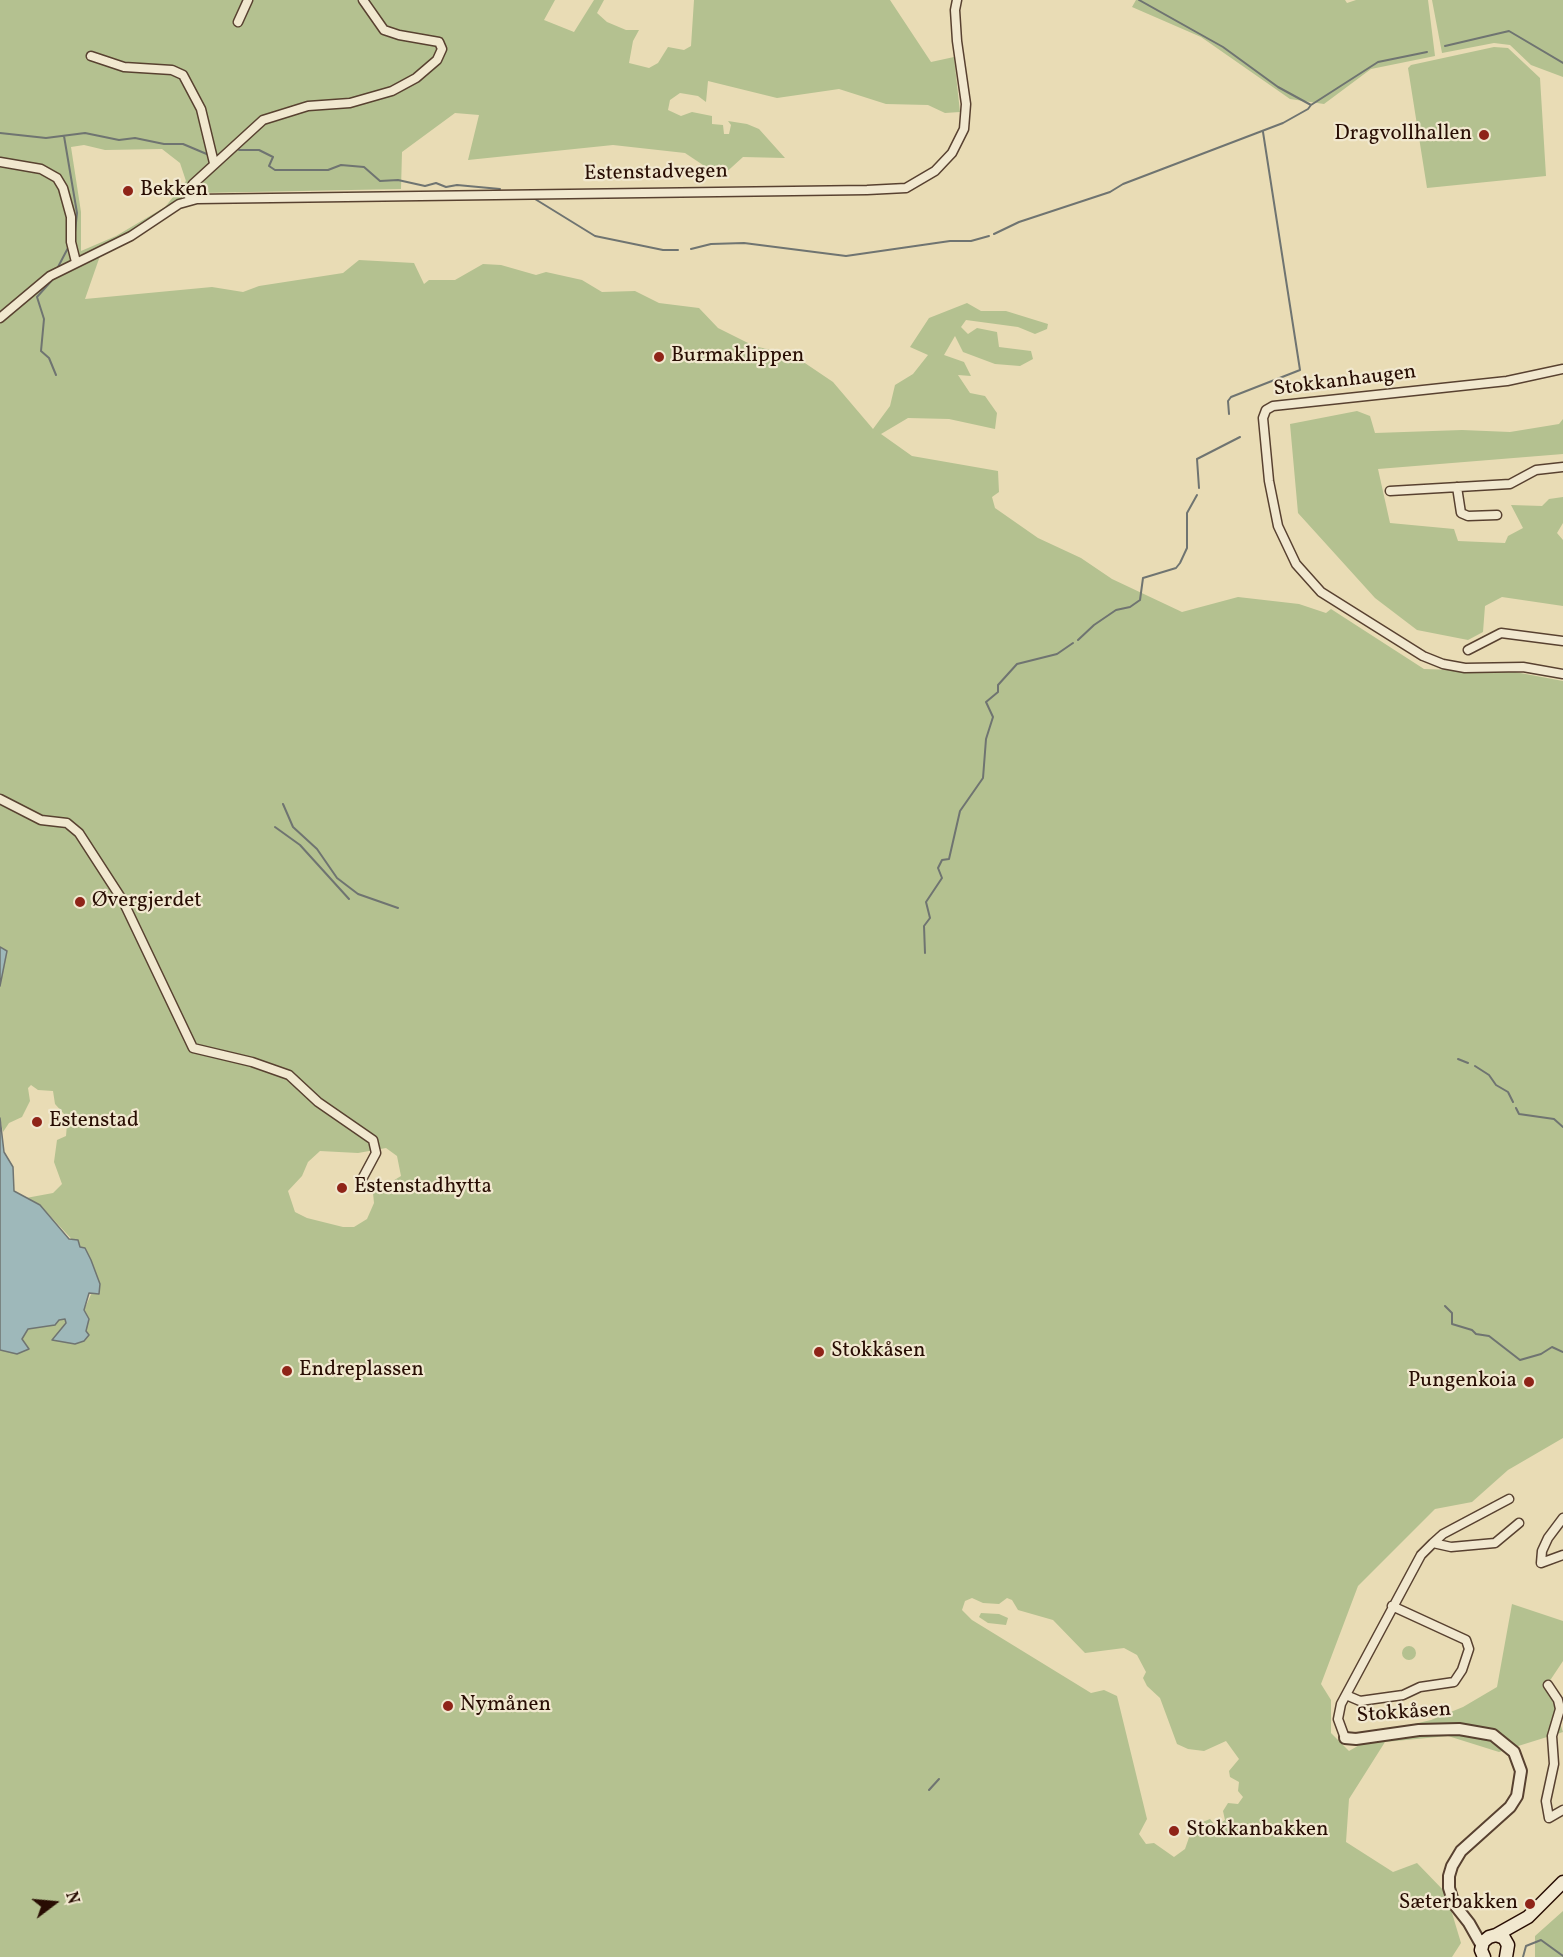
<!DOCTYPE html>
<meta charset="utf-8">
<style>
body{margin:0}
#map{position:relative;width:1563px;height:1957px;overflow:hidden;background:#e9dcb5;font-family:Vollkorn,serif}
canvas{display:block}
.north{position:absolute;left:24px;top:1873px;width:60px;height:60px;-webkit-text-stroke:4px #f1e8cf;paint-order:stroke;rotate:74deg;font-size:16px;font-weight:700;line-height:24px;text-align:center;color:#280d03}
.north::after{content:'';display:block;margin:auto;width:21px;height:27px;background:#280d03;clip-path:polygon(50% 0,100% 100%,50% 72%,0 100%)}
</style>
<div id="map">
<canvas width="1563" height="1957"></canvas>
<div class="north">N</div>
</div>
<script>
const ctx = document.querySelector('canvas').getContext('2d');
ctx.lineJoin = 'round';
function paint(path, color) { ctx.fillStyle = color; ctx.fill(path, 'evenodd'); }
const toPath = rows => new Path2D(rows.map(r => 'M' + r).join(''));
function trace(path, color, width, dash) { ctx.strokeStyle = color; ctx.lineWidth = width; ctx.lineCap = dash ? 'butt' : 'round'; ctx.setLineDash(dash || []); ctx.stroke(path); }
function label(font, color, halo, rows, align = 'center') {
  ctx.font = font + ' Vollkorn,serif'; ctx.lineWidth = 4.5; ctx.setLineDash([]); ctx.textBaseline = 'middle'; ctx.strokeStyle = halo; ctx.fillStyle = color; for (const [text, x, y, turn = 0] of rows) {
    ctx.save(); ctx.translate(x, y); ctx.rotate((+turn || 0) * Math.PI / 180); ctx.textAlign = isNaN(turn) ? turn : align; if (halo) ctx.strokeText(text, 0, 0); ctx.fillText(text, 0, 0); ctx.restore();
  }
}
paint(toPath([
 [0,0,555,0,544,20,574,32,594,0,604,0,597,13,607,22,626,30,639,30,633,41,629,63,649,68,658,63,668,47,684,50,691,46,694,0,890,0,931,62,954,57,960,112,945,113,928,105,886,104,839,89,777,98,708,81,706,102,698,96,680,93,670,100,668,110,681,116,692,112,712,116,712,124,723,125,724,134,729,134,731,125,728,121,747,124,759,129,785,158,743,157,721,177,685,153,613,145,468,160,479,115,455,113,402,152,401,189,200,193,101,253,85,299,212,287,243,292,259,286,343,273,359,260,414,263,424,284,429,280,455,280,483,264,501,265,536,275,546,272,582,280,602,292,635,291,659,303,699,308,718,328,754,346,793,355,833,382,873,429,890,406,895,385,913,374,928,355,910,347,929,318,967,303,981,311,1006,311,1048,324,1047,329,1035,334,1018,327,966,320,961,327,968,334,977,328,997,332,999,347,1031,351,1033,359,1020,366,995,364,963,352,955,336,944,355,964,362,971,376,958,375,970,393,985,396,997,413,995,429,949,419,908,418,881,434,912,456,998,471,999,492,992,497,995,508,1038,538,1081,558,1112,579,1182,612,1238,597,1299,604,1326,613,1331,609,1424,669,1515,672,1563,681,1563,1438,1508,1470,1472,1502,1435,1509,1358,1586,1321,1684,1331,1700,1331,1733,1349,1751,1384,1731,1431,1720,1463,1707,1497,1687,1512,1604,1563,1621,1563,1661,1547,1685,1563,1732,1499,1752,1448,1736,1385,1742,1349,1799,1346,1842,1393,1872,1417,1863,1446,1893,1461,1943,1452,1957,0,1957,0,1350,2,1351,22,1339,28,1329,55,1325,59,1320,65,1319,66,1323,52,1340,75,1344,86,1331,89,1319,84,1310,97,1281,91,1260,40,1205,26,1198,53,1193,62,1184,54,1162,57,1140,66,1136,67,1124,64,1114,55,1104,53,1091,38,1090,31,1085,28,1088,30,1101,22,1117,9,1123,3,1132,0,1118,0,986,7,952,0,947],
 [84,145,105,150,162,149,180,163,186,181,165,207,116,236,81,251,81,212,71,147],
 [386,1148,397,1156,401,1176,373,1193,374,1203,367,1219,354,1227,343,1227,307,1218,295,1212,288,1191,302,1176,308,1162,320,1151,358,1153],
 [972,1598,983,1603,999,1604,1007,1598,1012,1600,1018,1610,1053,1620,1085,1653,1124,1648,1137,1655,1146,1672,1143,1678,1147,1686,1160,1698,1177,1744,1188,1749,1204,1751,1226,1741,1239,1759,1229,1771,1230,1777,1239,1782,1238,1791,1243,1797,1238,1804,1228,1803,1223,1811,1225,1820,1216,1826,1210,1819,1193,1826,1185,1849,1174,1857,1154,1843,1146,1844,1139,1834,1147,1819,1117,1696,1104,1690,1091,1693,972,1620,962,1610,965,1601],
 [1136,0,1345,0,1347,3,1356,0,1428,0,1435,56,1371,69,1324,104,1290,99,1201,37,1132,7],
 [1432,0,1563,0,1563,77,1531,65,1510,45,1494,43,1442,53],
 [1494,47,1508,48,1540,78,1546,176,1427,188,1408,68,1411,65],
 [1357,411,1370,416,1375,433,1462,430,1510,432,1559,424,1563,419,1563,454,1378,469,1390,523,1454,529,1458,541,1505,543,1508,536,1523,528,1511,505,1542,506,1549,499,1563,497,1563,523,1557,533,1563,540,1563,606,1502,597,1485,606,1483,632,1468,640,1417,630,1375,598,1298,513,1290,424],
 [981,1613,999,1614,1008,1618,1006,1625,988,1623,979,1617],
 '1402 1653a7 7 0 1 1 14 0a7 7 0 1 1-14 0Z',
 [1563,1911,1563,1957,1535,1957,1535,1936]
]), '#b4c190');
const water = toPath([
 [0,947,7,951,0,986,0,947],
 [0,1118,4,1152,13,1167,14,1191,40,1205,69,1239,78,1240,80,1247,85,1248,91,1260,100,1284,99,1294,89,1293,84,1310,89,1319,86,1331,89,1335,84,1341,75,1344,52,1340,66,1323,65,1319,59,1320,55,1325,28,1329,22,1339,29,1349,17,1354,0,1350,0,1118]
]);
paint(water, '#9eb8ba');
trace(water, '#6f7471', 1.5);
trace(toPath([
 [1139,0,1223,47,1278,87,1311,105,1378,62,1427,52],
 [1445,46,1509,31,1563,63],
 [0,133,46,138,85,133,119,140,135,138,164,144,183,144,209,155],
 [64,136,77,213,74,242],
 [239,150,259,150,273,157,269,166,275,170,328,170,341,165,364,167,380,181,398,180,425,186,436,183,446,187,457,185,500,189],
 [535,199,595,236,663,250,678,250],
 [994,234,1019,222,1110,192,1123,184,1283,123,1308,109,1311,105],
 [691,249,711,244,744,243,846,256,950,241,971,241,989,236],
 [58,267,69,246],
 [53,279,37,297,44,319,41,351,49,358,56,375],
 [1229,414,1228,401,1231,397,1300,370,1263,132],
 [1199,488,1197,459,1240,437],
 [1078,640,1094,625,1116,610,1130,607,1140,600,1143,578,1176,568,1180,563,1187,548,1187,513,1197,495],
 [283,804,293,827,317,849,337,878,358,894,398,908],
 [275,827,300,845,349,899],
 [925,953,924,926,930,918,926,902,942,878,938,868,942,860,949,859,960,811,983,778,986,739,993,717,986,702,998,692,998,685,1017,664,1057,654,1073,643],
 [1458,1059,1468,1063],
 [1475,1066,1489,1075,1496,1085,1508,1092,1513,1102],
 [1516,1108,1519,1114,1554,1119,1563,1127],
 [1445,1306,1452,1313,1452,1324,1472,1330,1476,1334,1489,1336,1520,1360,1541,1354,1552,1347,1563,1352],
 [929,1790,939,1779],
 [1523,1957,1526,1946,1541,1940,1563,1956]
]), '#6f7471', 2);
const minor = toPath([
 [238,22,248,0],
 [91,56,124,67,172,70,183,75,201,109,214,163],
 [0,162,41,169,57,178,63,188,71,217,71,242,76,262],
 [190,200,188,193,193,184,263,120,308,106,350,103,392,91,416,78,437,60,442,49,439,42,399,35,384,30,363,0],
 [0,318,50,276,131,236,179,204,197,199,867,190,906,188,935,171,952,153,964,129,966,104,957,41,955,10,957,0],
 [1563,369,1507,381,1273,406,1266,410,1263,418,1269,481,1278,526,1296,564,1321,592,1423,656,1443,664,1465,668,1523,667,1563,674],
 [1457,487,1461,513,1468,516,1497,515],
 [1390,491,1510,484,1536,470,1563,467],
 [1468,650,1501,633,1563,641],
 [0,799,41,820,67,823,79,833,123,901,193,1048,252,1062,289,1075,318,1102,373,1140,376,1153,361,1181],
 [1563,1518,1548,1538,1542,1551,1541,1563,1563,1555],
 [1433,1543,1443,1534,1509,1499],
 [1548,1685,1558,1700,1560,1709,1552,1736,1554,1764,1546,1801,1549,1818,1563,1810],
 [1346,1695,1360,1701,1403,1695,1420,1687,1454,1682,1462,1670,1469,1649,1466,1640,1392,1606],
 [1345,1738,1338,1719,1341,1704,1421,1555,1433,1543,1451,1547,1495,1543,1519,1523]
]);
const tertiary = toPath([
 [1345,1738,1356,1739,1419,1730,1459,1729,1493,1735,1514,1752,1521,1771,1517,1796,1510,1807,1461,1851,1452,1866,1449,1876,1449,1888,1454,1904,1469,1923,1482,1946]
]);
const secondary = toPath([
 [1496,1935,1528,1917,1563,1882],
 [1484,1957,1481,1950,1483,1942,1489,1937,1496,1935,1504,1938,1508,1945,1506,1957]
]);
trace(minor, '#584130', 11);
trace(tertiary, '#584130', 14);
trace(secondary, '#280d03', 15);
trace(minor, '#f1e8cf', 8);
trace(tertiary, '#f1e8cf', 10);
trace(secondary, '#f1e8cf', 12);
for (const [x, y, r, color] of [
 [1484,135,6,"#8f2418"],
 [128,191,6,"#8f2418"],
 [659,357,6,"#8f2418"],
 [80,902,6,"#8f2418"],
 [37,1122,6,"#8f2418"],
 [342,1188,6,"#8f2418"],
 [819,1352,6,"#8f2418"],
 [287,1371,6,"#8f2418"],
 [1529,1382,6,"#8f2418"],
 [448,1706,6,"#8f2418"],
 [1174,1831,6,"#8f2418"],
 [1530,1904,6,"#8f2418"]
]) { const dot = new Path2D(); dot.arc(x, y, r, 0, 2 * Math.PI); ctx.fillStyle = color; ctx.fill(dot); trace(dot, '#f1e8cf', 2); }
label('21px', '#280d03', '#f1e8cf', [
 ["Dragvollhallen",1472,135,"right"],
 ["Bekken",140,191],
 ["Burmaklippen",671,357],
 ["Øvergjerdet",92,902],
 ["Estenstad",49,1122],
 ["Estenstadhytta",354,1188],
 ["Stokkåsen",831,1352],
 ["Endreplassen",299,1371],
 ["Pungenkoia",1517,1382,"right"],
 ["Nymånen",460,1706],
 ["Stokkanbakken",1186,1831],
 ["Sæterbakken",1518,1904,"right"]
], 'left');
label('21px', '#280d03', '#f1e8cf', [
 ["Estenstadvegen",656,174,-1],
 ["Stokkanhaugen",1345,382,-7],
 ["Stokkåsen",1404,1714,-4]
]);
</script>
